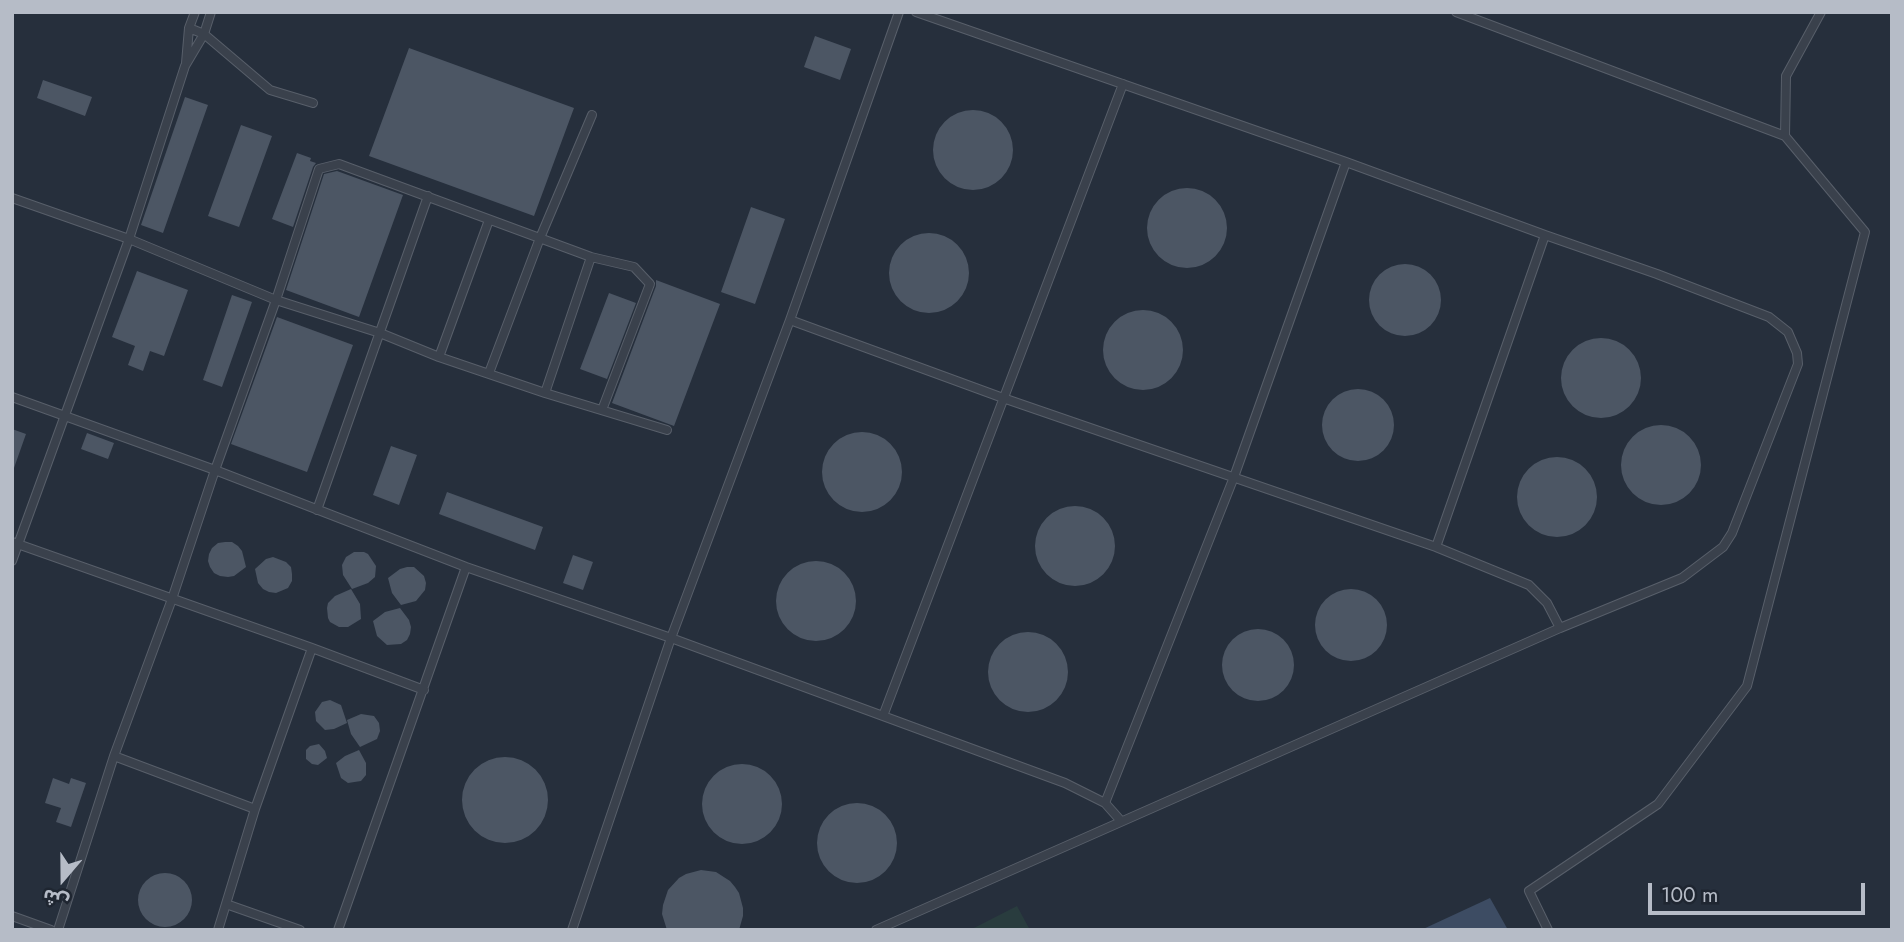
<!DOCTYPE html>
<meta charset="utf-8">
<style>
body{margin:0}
#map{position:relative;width:1904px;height:942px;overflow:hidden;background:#262f3c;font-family:Jost,"Noto Sans Arabic",sans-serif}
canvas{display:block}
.frame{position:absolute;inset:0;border:14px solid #b6bcc7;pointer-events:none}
.north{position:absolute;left:28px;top:844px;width:70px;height:70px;-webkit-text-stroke:5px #1f2631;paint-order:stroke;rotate:200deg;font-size:19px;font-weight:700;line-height:28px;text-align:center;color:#b6bcc7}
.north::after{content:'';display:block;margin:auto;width:24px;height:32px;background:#b6bcc7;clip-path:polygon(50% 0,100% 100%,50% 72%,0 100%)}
.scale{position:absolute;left:1648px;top:883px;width:217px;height:32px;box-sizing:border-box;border:4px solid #b6bcc7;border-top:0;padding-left:9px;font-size:21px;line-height:24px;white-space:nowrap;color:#b6bcc7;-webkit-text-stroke:5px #1f2631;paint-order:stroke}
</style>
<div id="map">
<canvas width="1904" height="942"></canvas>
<div class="frame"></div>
<div class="north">ش</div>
<div class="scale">100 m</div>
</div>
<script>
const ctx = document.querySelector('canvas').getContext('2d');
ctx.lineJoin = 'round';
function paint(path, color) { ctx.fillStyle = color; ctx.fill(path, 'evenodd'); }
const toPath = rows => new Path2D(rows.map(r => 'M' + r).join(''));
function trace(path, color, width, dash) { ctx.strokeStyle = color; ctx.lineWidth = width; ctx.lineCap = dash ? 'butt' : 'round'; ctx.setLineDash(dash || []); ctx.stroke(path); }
paint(toPath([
 [1017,906,1030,930,970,930]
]), '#293c3e');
paint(toPath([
 [1490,898,1508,930,1421,930]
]), '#3d4c63');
paint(toPath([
 [815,36,851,49,840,80,804,67],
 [409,48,574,108,534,216,369,156],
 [43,80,92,97,85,116,37,98],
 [185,97,208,105,163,233,141,225],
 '933 150a40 40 0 1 1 80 0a40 40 0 1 1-80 0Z',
 [241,125,272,136,239,227,208,216],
 [297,153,311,158,310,161,316,163,313,167,293,227,272,219],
 [337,171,403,195,359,317,286,290,324,174],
 '1147 228a40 40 0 1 1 80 0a40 40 0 1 1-80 0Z',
 [751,207,785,219,755,304,721,292],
 '889 273a40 40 0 1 1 80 0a40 40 0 1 1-80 0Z',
 '1369 300a36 36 0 1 1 72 0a36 36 0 1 1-72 0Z',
 [137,271,188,290,164,356,150,351,143,371,128,365,135,346,112,337],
 [656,280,720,304,674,426,612,403,656,286],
 [609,293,636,303,607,379,580,369],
 [232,295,252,302,222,387,203,380],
 '1103 350a40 40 0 1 1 80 0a40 40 0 1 1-80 0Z',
 [277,317,353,345,307,472,231,444],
 '1561 378a40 40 0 1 1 80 0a40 40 0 1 1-80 0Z',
 '1322 425a36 36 0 1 1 72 0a36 36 0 1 1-72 0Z',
 '1621 465a40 40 0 1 1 80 0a40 40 0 1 1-80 0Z',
 [12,429,26,434,14,468,12,468],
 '822 472a40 40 0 1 1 80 0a40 40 0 1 1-80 0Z',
 [87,433,114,443,108,459,81,449],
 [391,446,417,455,399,505,373,495],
 '1517 497a40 40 0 1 1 80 0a40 40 0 1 1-80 0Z',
 [447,492,543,527,535,550,439,514],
 '1035 546a40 40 0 1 1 80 0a40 40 0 1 1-80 0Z',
 [225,542,232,542,238,546,242,551,246,567,234,576,228,577,220,576,214,573,210,567,208,561,209,554,212,548,218,543],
 [354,552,364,552,368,554,376,566,375,577,368,583,352,589,343,575,342,565,346,557],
 [573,555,593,562,583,590,563,583],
 [273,557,286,562,291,567,292,574,292,581,288,588,276,593,269,592,263,589,258,583,255,569,266,559],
 '776 601a40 40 0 1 1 80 0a40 40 0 1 1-80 0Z',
 [407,567,414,567,424,576,426,583,425,590,416,601,401,605,392,593,388,578,400,569],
 '1315 625a36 36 0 1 1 72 0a36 36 0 1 1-72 0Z',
 [351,589,360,604,361,619,348,627,339,627,330,622,328,618,327,608,328,603,335,596],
 [400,608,409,620,411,627,410,634,407,640,401,644,387,645,377,636,373,621,385,612],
 '1222 665a36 36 0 1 1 72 0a36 36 0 1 1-72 0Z',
 '988 672a40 40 0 1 1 80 0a40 40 0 1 1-80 0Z',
 [330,700,341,705,347,723,334,729,325,730,316,721,315,712,322,702],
 [361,714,374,716,379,723,380,731,377,739,360,747,351,734,347,720],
 [319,744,325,751,327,758,318,765,312,764,306,759,306,750,310,746],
 [359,750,366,763,366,775,361,781,348,783,341,778,336,763,345,756],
 '462 800a43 43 0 1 1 86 0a43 43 0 1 1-86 0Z',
 '702 804a40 40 0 1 1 80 0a40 40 0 1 1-80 0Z',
 [53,778,69,784,71,778,86,783,71,827,56,822,61,808,45,803],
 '817 843a40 40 0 1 1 80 0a40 40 0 1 1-80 0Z',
 [701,870,716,872,730,881,735,887,739,893,743,908,743,916,739,930,667,930,662,914,663,905,668,890,679,878,686,874],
 '138 900a27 27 0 1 1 54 0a27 27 0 1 1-54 0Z'
]), '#4c5664');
const service = toPath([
 [1456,12,1785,136,1865,232,1747,686,1658,804,1529,891,1548,930],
 [189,28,204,34,270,90,313,103],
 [186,63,189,28,195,12],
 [1785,136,1786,76,1821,12],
 [12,198,129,239,276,300,380,333,439,357,545,393,667,430],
 [790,320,1003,398,1436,547,1529,585,1547,603,1560,628],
 [439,357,489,220],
 [489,373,540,238,592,115],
 [545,393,591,257],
 [12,397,215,470,466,567,671,638,1065,783,1105,803,1121,821],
 [317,510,428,196],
 [12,542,312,648,424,690],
 [1436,547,1545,235],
 [12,561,129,239,185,66,204,34,211,12],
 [883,716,1123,84],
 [114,756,255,809],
 [1105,803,1234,477,1346,162],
 [226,904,300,930],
 [12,916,51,930],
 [58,930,114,756,172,599,215,470,276,300,319,169,339,164,591,257,634,267,650,284,602,410],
 [218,930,255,809,312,648],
 [338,930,466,567],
 [572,930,671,638,790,320,899,12],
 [876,930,1560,628,1682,578,1723,547,1732,533,1798,364,1797,353,1788,332,1769,317,1657,274,1545,235,1346,162,916,12]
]);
trace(service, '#585f6a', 10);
trace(service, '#3a414c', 8);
</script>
